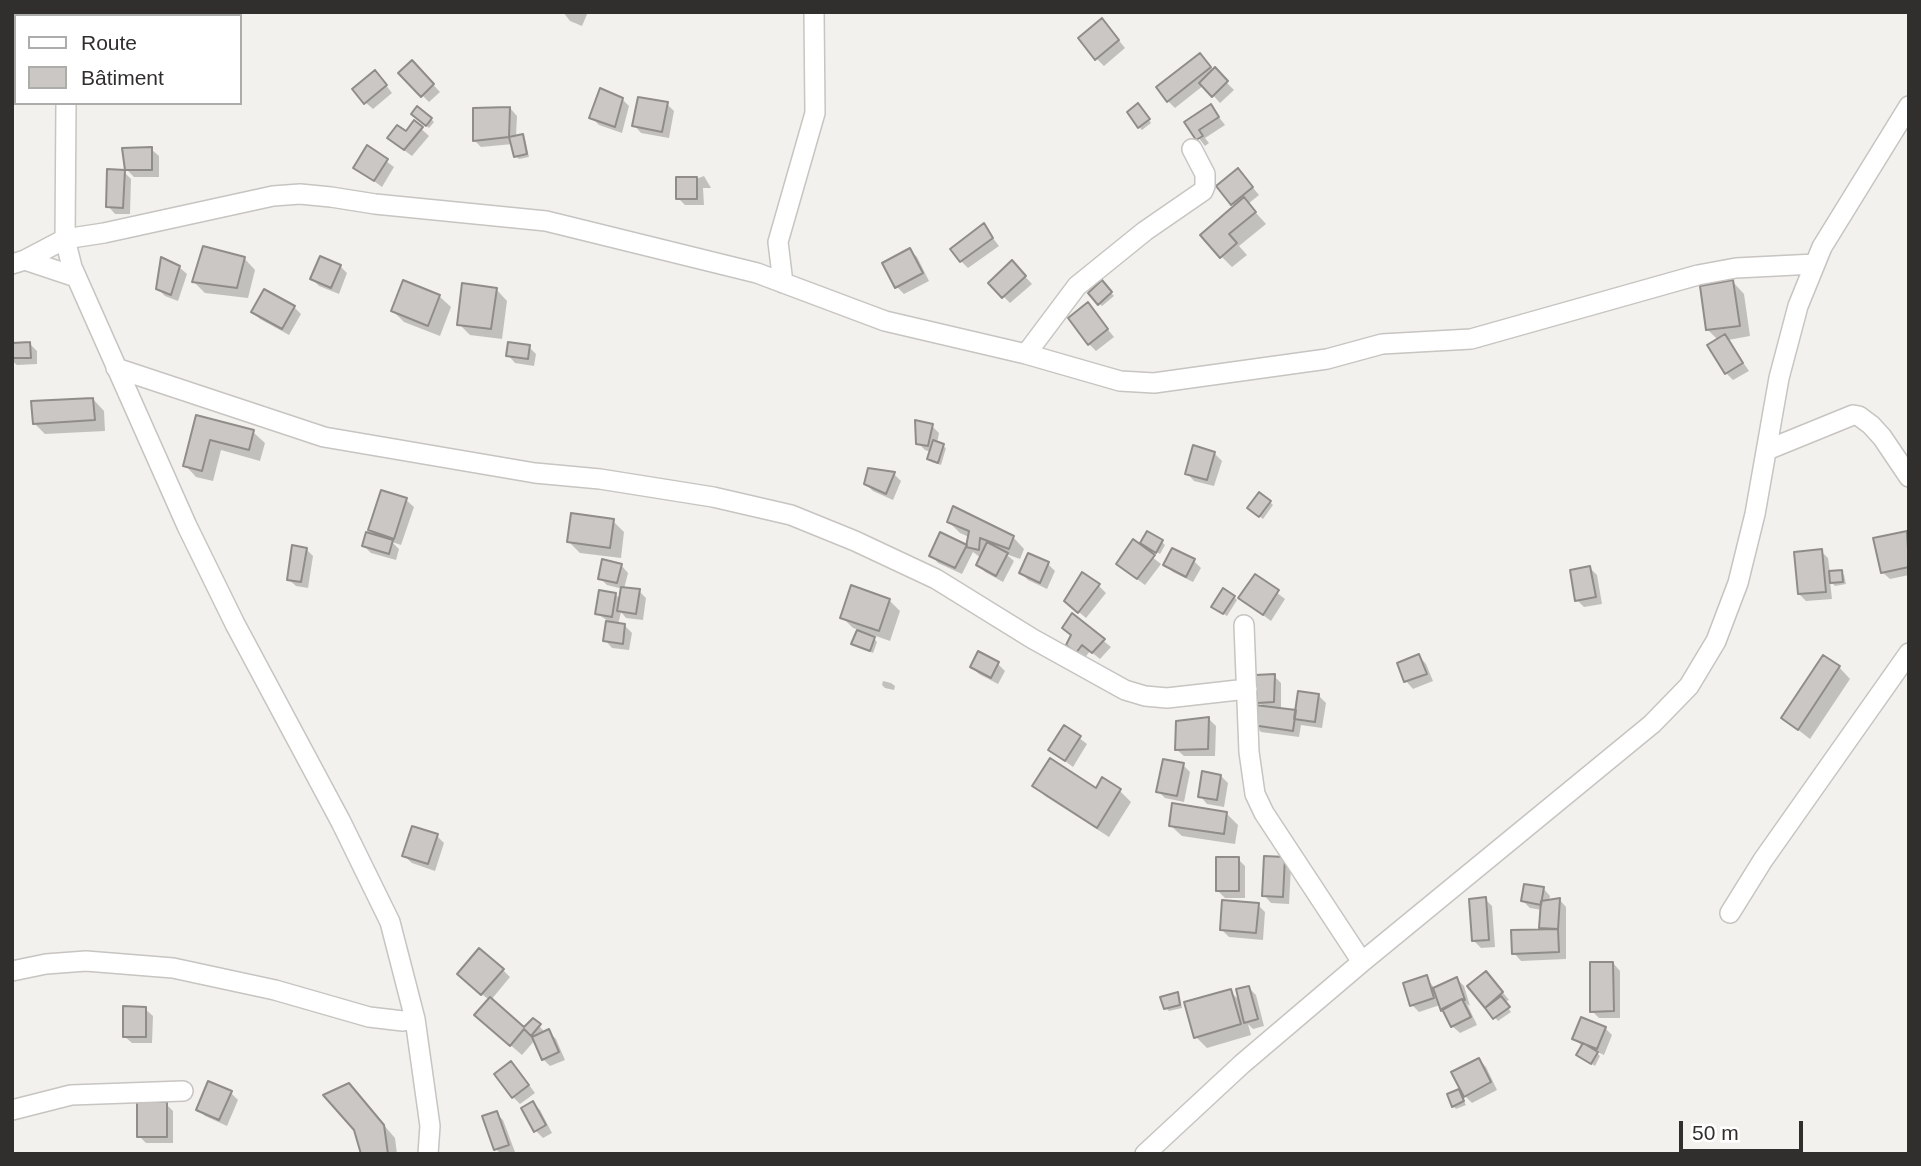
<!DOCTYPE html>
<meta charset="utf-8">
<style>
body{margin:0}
#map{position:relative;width:1921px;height:1166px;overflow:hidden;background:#f3f1ed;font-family:Arial,sans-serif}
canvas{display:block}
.frame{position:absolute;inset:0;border:14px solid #302f2d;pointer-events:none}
.legend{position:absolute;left:14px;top:14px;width:228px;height:91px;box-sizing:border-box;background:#fff;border:2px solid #acacab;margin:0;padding:9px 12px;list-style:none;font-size:21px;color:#302f2d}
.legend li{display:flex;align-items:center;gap:14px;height:35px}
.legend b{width:35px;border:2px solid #acacab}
.scale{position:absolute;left:1679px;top:1121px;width:124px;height:32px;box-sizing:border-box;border:4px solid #302f2d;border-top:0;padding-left:9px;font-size:21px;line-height:24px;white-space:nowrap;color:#302f2d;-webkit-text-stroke:5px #fff;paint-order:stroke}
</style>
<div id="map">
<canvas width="1921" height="1166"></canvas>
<div class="frame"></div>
<ul class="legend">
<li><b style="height:9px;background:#fff"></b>Route</li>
<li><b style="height:19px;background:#cac7c4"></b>Bâtiment</li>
</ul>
<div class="scale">50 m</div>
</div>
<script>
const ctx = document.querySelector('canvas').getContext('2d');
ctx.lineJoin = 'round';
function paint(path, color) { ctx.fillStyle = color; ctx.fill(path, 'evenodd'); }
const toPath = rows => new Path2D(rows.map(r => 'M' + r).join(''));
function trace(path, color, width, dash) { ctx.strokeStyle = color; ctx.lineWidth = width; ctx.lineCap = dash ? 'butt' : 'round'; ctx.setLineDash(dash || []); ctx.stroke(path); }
paint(toPath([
 [563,12,588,12,582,26,570,21],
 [12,16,16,22,16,28,12,30],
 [1109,28,1125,48,1104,66,1097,59],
 [412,62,440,92,429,102,400,73],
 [1207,63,1234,90,1220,103,1204,85,1175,108,1168,101],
 [382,80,392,93,373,109,365,102],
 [622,99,629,106,622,133,599,125,591,117],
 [667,104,674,111,669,138,641,133,634,125],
 [1211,107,1225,125,1205,138,1209,143,1205,146,1187,123],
 [510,108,517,116,516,137,522,136,525,139,529,157,519,159,515,156,513,144,481,147,474,140],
 [1141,108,1151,123,1142,130,1139,127],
 [416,117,431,119,434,122,429,128],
 [415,123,429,136,412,156,397,145],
 [368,148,394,167,382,187,355,167],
 [151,149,159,156,159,177,134,177,126,169],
 [124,172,131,179,130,214,115,214,108,206],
 [704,176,711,188,703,188,704,205,685,205,678,198,696,179],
 [1245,178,1259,195,1248,204,1266,224,1239,246,1247,255,1232,267,1221,256,1235,207,1218,186],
 [983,225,999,246,968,268,961,261],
 [910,250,917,257,929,281,904,294,897,287],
 [244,258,255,270,248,298,205,293,194,282],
 [340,266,347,273,339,294,319,286,312,279],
 [179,267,187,274,178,301,165,296,158,289],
 [1019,270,1032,284,1010,303,990,283],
 [1733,282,1744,294,1750,336,1728,340,1749,371,1733,380,1726,373,1718,340,1708,330],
 [1102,283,1114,296,1102,306,1090,294],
 [496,289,507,301,502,339,470,335,459,324],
 [439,296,451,307,440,336,404,322,393,311],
 [1088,305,1114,337,1096,351,1089,344],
 [294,307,301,314,289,335,260,319,253,312],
 [30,344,37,351,37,364,17,365,12,361,12,345],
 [529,347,536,354,534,366,515,363,508,355],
 [93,399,104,411,105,431,45,434,34,423],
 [197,417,253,432,265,443,260,461,221,450,213,481,196,477,185,465],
 [932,426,939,433,937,443,946,448,941,465,932,462,929,459,931,452,925,450,918,443],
 [1214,453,1222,461,1214,486,1194,481,1187,473],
 [894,474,901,481,893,500,873,491,866,484],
 [406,500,414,507,401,545,392,542,399,549,396,560,371,553,364,546,377,537,370,530],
 [1270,502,1273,505,1263,519,1253,511],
 [613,521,624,532,621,558,580,553,569,542],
 [949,522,1013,537,1024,549,1020,559,1006,554,1014,561,1003,582,985,572,978,564,981,558,973,552,962,574,938,563,931,555,941,534,967,547,969,537,960,533],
 [1906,533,1909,535,1909,575,1890,579,1882,572],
 [1133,542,1161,564,1145,585,1126,571],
 [1162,542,1165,545,1160,554,1142,543],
 [306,549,313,556,308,588,296,586,288,579],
 [1821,551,1828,558,1830,573,1841,572,1844,575,1846,584,1835,586,1830,581,1832,599,1806,601,1799,594],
 [1194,561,1201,568,1193,582,1173,572,1165,565],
 [1048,564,1055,571,1047,589,1028,580,1021,573],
 [621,565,628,573,624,589,639,591,646,598,643,620,626,618,621,612,618,625,624,625,632,633,629,650,612,648,605,640,608,621,596,613,616,595,621,600,623,589,607,585,600,578],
 [1590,568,1597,575,1602,604,1584,607,1577,600],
 [1255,576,1285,599,1271,621,1240,598],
 [1099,586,1106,593,1086,618,1073,607],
 [1234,597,1237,600,1227,616,1217,610],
 [889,600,900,611,890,641,870,634,877,642,873,653,857,647,853,644,858,630,853,628,842,617],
 [1073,616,1111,647,1100,659,1090,651,1084,659,1076,652,1072,636],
 [1419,656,1426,664,1433,681,1413,689,1406,681,1399,664],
 [998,664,1005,671,998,684,979,674,972,667],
 [1839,667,1850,679,1810,739,1783,718],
 [1274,676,1281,683,1281,710,1297,712,1318,695,1326,703,1322,728,1301,725,1299,737,1261,732,1254,724,1265,708,1259,702],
 [883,681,891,683,895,686,894,690,885,688,882,685],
 [1209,719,1216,726,1215,756,1184,756,1176,749],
 [1065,727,1087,744,1073,767,1050,750],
 [1183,765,1190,772,1184,802,1165,798,1158,791],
 [1221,776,1228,783,1224,807,1207,804,1200,796],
 [1103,780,1120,791,1131,802,1109,837,1045,796,1034,785,1096,791],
 [1226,813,1238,825,1235,844,1182,836,1170,825],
 [437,836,444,843,435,871,412,863,404,856],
 [1238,859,1245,866,1245,898,1225,898,1218,891],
 [1284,859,1291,866,1289,904,1271,903,1264,895],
 [1543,888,1550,896,1549,901,1559,899,1566,907,1566,959,1521,961,1514,953,1541,931,1542,910,1530,908,1523,901],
 [1485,899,1492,906,1495,947,1481,948,1473,940],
 [1258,905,1265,912,1263,940,1229,937,1221,929],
 [1613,963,1620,971,1620,1018,1599,1018,1592,1011],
 [503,970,510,977,491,1000,525,1030,533,1020,546,1033,549,1032,556,1039,565,1060,550,1066,543,1059,535,1040,522,1055,488,1026,489,1000,466,981],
 [1426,977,1435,989,1457,979,1464,986,1470,1006,1467,1004,1477,1025,1460,1033,1452,1026,1440,1005,1419,1012,1412,1005],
 [1493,980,1509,1000,1504,1002,1511,1012,1498,1021,1469,987],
 [1249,988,1256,995,1264,1026,1253,1029,1248,1024,1251,1035,1207,1048,1196,1037,1230,991,1240,1001],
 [1177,994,1180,997,1182,1008,1169,1011,1166,1008],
 [145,1009,153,1016,152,1043,132,1043,124,1036],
 [1605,1028,1612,1035,1604,1055,1595,1051,1600,1056,1595,1066,1582,1058,1582,1046,1574,1038],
 [1479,1060,1486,1067,1497,1090,1472,1103,1465,1096],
 [518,1070,535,1093,520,1104,513,1097],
 [349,1085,395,1138,397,1154,362,1154],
 [1459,1091,1466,1105,1456,1109,1453,1106],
 [231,1093,238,1100,227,1126,205,1116,198,1109],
 [533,1103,540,1110,552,1133,543,1138,536,1131],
 [166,1104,173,1111,173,1143,146,1143,139,1136],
 [496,1113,503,1120,515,1152,501,1154,496,1149]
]), '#0003');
const building = toPath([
 [1102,18,1119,40,1095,60,1078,38,1102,18],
 [1200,53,1211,67,1167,102,1156,87,1200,53],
 [412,60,434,84,421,97,398,73,412,60],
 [1215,67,1228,81,1212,97,1199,83,1215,67],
 [375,70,387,85,364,104,352,89,375,70],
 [600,88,623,98,615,127,589,118,600,88],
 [638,97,668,102,662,132,632,126,638,97],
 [1138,103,1150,119,1138,128,1127,112,1138,103],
 [1211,104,1219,117,1199,130,1203,136,1196,140,1184,122,1211,104],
 [417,106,432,118,426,126,411,114,417,106],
 [510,107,509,137,473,141,473,108,510,107],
 [414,120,423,127,404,150,387,138,397,125,406,131,414,120],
 [523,134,527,154,514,157,509,137,523,134],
 [367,145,388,159,374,181,353,168,367,145],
 [152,147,152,170,125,170,122,148,152,147],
 [1238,168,1253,187,1231,205,1216,186,1238,168],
 [107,169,125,170,123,208,106,207,107,169],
 [676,177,697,177,697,199,676,199,676,177],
 [1244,197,1256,212,1229,234,1237,243,1220,258,1200,235,1244,197],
 [984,223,993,238,960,262,950,249,984,223],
 [203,246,245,257,237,288,192,282,203,246],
 [910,248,923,273,895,288,882,263,910,248],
 [320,256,341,265,331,288,310,279,320,256],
 [161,257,180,266,171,295,156,289,161,257],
 [1012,260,1026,276,1002,298,988,283,1012,260],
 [403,280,440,295,428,326,391,311,403,280],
 [1102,280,1112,292,1098,305,1088,293,1102,280],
 [1733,280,1740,326,1706,330,1700,286,1733,280],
 [462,283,497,288,491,329,457,325,462,283],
 [264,289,295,306,282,329,251,312,264,289],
 [1088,302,1108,329,1088,345,1068,318,1088,302],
 [1725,334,1743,363,1725,374,1707,345,1725,334],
 [30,342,31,358,12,358,12,343,30,342],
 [508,342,530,345,528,359,506,356,508,342],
 [93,398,95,420,33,424,31,401,93,398],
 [196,415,254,430,249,450,210,440,202,471,183,466,196,415],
 [915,420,933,424,928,446,916,444,915,420],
 [933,440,944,444,938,463,927,459,933,440],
 [1193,445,1215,452,1207,480,1185,474,1193,445],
 [868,468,895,472,886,494,864,484,868,468],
 [381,490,407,498,394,539,368,530,381,490],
 [1259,492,1271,501,1259,517,1247,508,1259,492],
 [953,506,1014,536,1009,549,980,538,979,550,966,547,969,531,947,522,953,506],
 [571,513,614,519,610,548,567,542,571,513],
 [1147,531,1163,540,1156,553,1140,543,1147,531],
 [1907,531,1909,567,1881,573,1873,538,1907,531],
 [366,532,393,540,389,554,362,546,366,532],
 [940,532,967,545,955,568,929,556,940,532],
 [1133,539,1155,555,1137,579,1116,564,1133,539],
 [987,542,1008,553,996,576,976,565,987,542],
 [292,545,307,548,301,582,287,580,292,545],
 [1172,548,1195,559,1186,577,1163,565,1172,548],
 [1822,549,1826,592,1798,594,1794,552,1822,549],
 [1028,553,1049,562,1040,583,1019,573,1028,553],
 [602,559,622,564,617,583,598,579,602,559],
 [1590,566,1596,597,1575,601,1570,570,1590,566],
 [1842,570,1843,582,1830,583,1829,571,1842,570],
 [1082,572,1100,584,1078,613,1064,601,1082,572],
 [1255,574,1279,590,1263,615,1238,598,1255,574],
 [851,585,890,599,879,631,840,618,851,585],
 [621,587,640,589,636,614,617,611,621,587],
 [1223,588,1235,596,1223,614,1211,607,1223,588],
 [599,590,616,593,612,617,595,614,599,590],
 [1072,613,1105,639,1092,653,1082,645,1076,653,1066,645,1071,635,1062,628,1072,613],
 [606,621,625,624,623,644,603,641,606,621],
 [857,630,875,637,870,651,851,644,857,630],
 [978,651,999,662,991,678,970,667,978,651],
 [1419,654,1427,674,1404,682,1397,663,1419,654],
 [1823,655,1840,666,1798,730,1781,718,1823,655],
 [1275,674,1274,702,1257,703,1255,675,1275,674],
 [1298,691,1319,694,1315,722,1294,719,1298,691],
 [1255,705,1296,710,1293,731,1252,725,1255,705],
 [1209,717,1208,749,1175,750,1176,721,1209,717],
 [1064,725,1081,736,1065,761,1048,750,1064,725],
 [1050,758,1096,788,1102,777,1121,789,1097,828,1032,786,1050,758],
 [1163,759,1184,763,1177,796,1156,792,1163,759],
 [1202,771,1221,775,1217,800,1198,797,1202,771],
 [1172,803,1227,812,1224,834,1169,826,1172,803],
 [412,826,438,834,428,864,402,856,412,826],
 [1264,856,1285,857,1283,897,1262,896,1264,856],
 [1216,857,1239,857,1239,891,1216,891,1216,857],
 [1524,884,1544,887,1541,905,1521,901,1524,884],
 [1486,897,1489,940,1472,941,1469,899,1486,897],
 [1560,898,1558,929,1539,928,1541,901,1560,898],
 [1222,900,1259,903,1256,933,1220,930,1222,900],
 [1558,929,1559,952,1512,954,1511,930,1558,929],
 [479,948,504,969,481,995,457,974,479,948],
 [1590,962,1613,962,1614,1011,1590,1012,1590,962],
 [1486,971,1503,992,1485,1008,1467,986,1486,971],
 [1427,975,1434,998,1410,1006,1403,983,1427,975],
 [1457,977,1465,1000,1462,999,1441,1011,1433,988,1457,977],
 [1249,986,1258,1019,1244,1023,1236,989,1249,986],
 [1231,989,1241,1024,1194,1038,1184,1002,1231,989],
 [1178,992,1180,1005,1164,1009,1160,997,1178,992],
 [1501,996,1510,1007,1493,1019,1485,1008,1501,996],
 [490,997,524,1027,533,1018,541,1024,531,1036,524,1029,510,1046,474,1015,490,997],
 [1462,999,1471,1017,1451,1027,1442,1009,1462,999],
 [123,1006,146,1007,146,1037,123,1037,123,1006],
 [1581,1017,1606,1027,1597,1049,1572,1039,1581,1017],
 [549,1029,559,1052,542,1060,532,1037,549,1029],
 [1583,1043,1598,1052,1591,1064,1576,1055,1583,1043],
 [1479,1058,1491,1082,1464,1097,1451,1072,1479,1058],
 [511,1061,529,1085,512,1098,494,1074,511,1061],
 [208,1081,232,1091,219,1120,196,1110,208,1081],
 [349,1083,384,1125,388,1154,361,1154,354,1130,323,1095,349,1083],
 [1459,1089,1464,1101,1452,1107,1447,1094,1459,1089],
 [533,1101,546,1125,534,1132,521,1108,533,1101],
 [137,1102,167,1102,167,1137,137,1137,137,1102],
 [497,1111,509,1145,494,1150,482,1116,497,1111]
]);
paint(building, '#cac7c4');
trace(building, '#908d89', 2);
const minor = toPath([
 [37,12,39,16],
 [12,81,16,80],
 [66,103,65,239,72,267,187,526,235,624,341,822,390,922,415,1019,430,1126,428,1154],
 [25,260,76,277],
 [12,264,25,260,65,239,104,233,273,196,300,194,331,197,375,204,546,221,757,273,885,321,1026,354,1120,381,1154,383,1327,359,1382,344,1471,339,1698,275,1736,268,1815,264],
 [783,283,778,242,815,113,814,12],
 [1026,354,1077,286,1145,231,1203,191,1205,186,1205,174,1192,149],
 [116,368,324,437,535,473,600,479,713,497,791,515,855,541,936,579,1033,639,1125,690,1145,696,1167,698,1247,689],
 [1767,450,1853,415,1859,416,1871,425,1882,437,1909,477],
 [1244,625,1249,752,1255,794,1264,813,1362,962],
 [1730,913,1763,860,1909,653],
 [12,971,46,964,86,961,173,968,275,990,369,1017,403,1021,415,1019],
 [12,1110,71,1095,183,1091],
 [1145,1154,1242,1064,1362,962,1652,724,1689,686,1716,641,1738,583,1755,514,1779,378,1798,306,1822,247,1909,106]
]);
trace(minor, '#c7c4c1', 22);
trace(minor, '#fff', 19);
</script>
